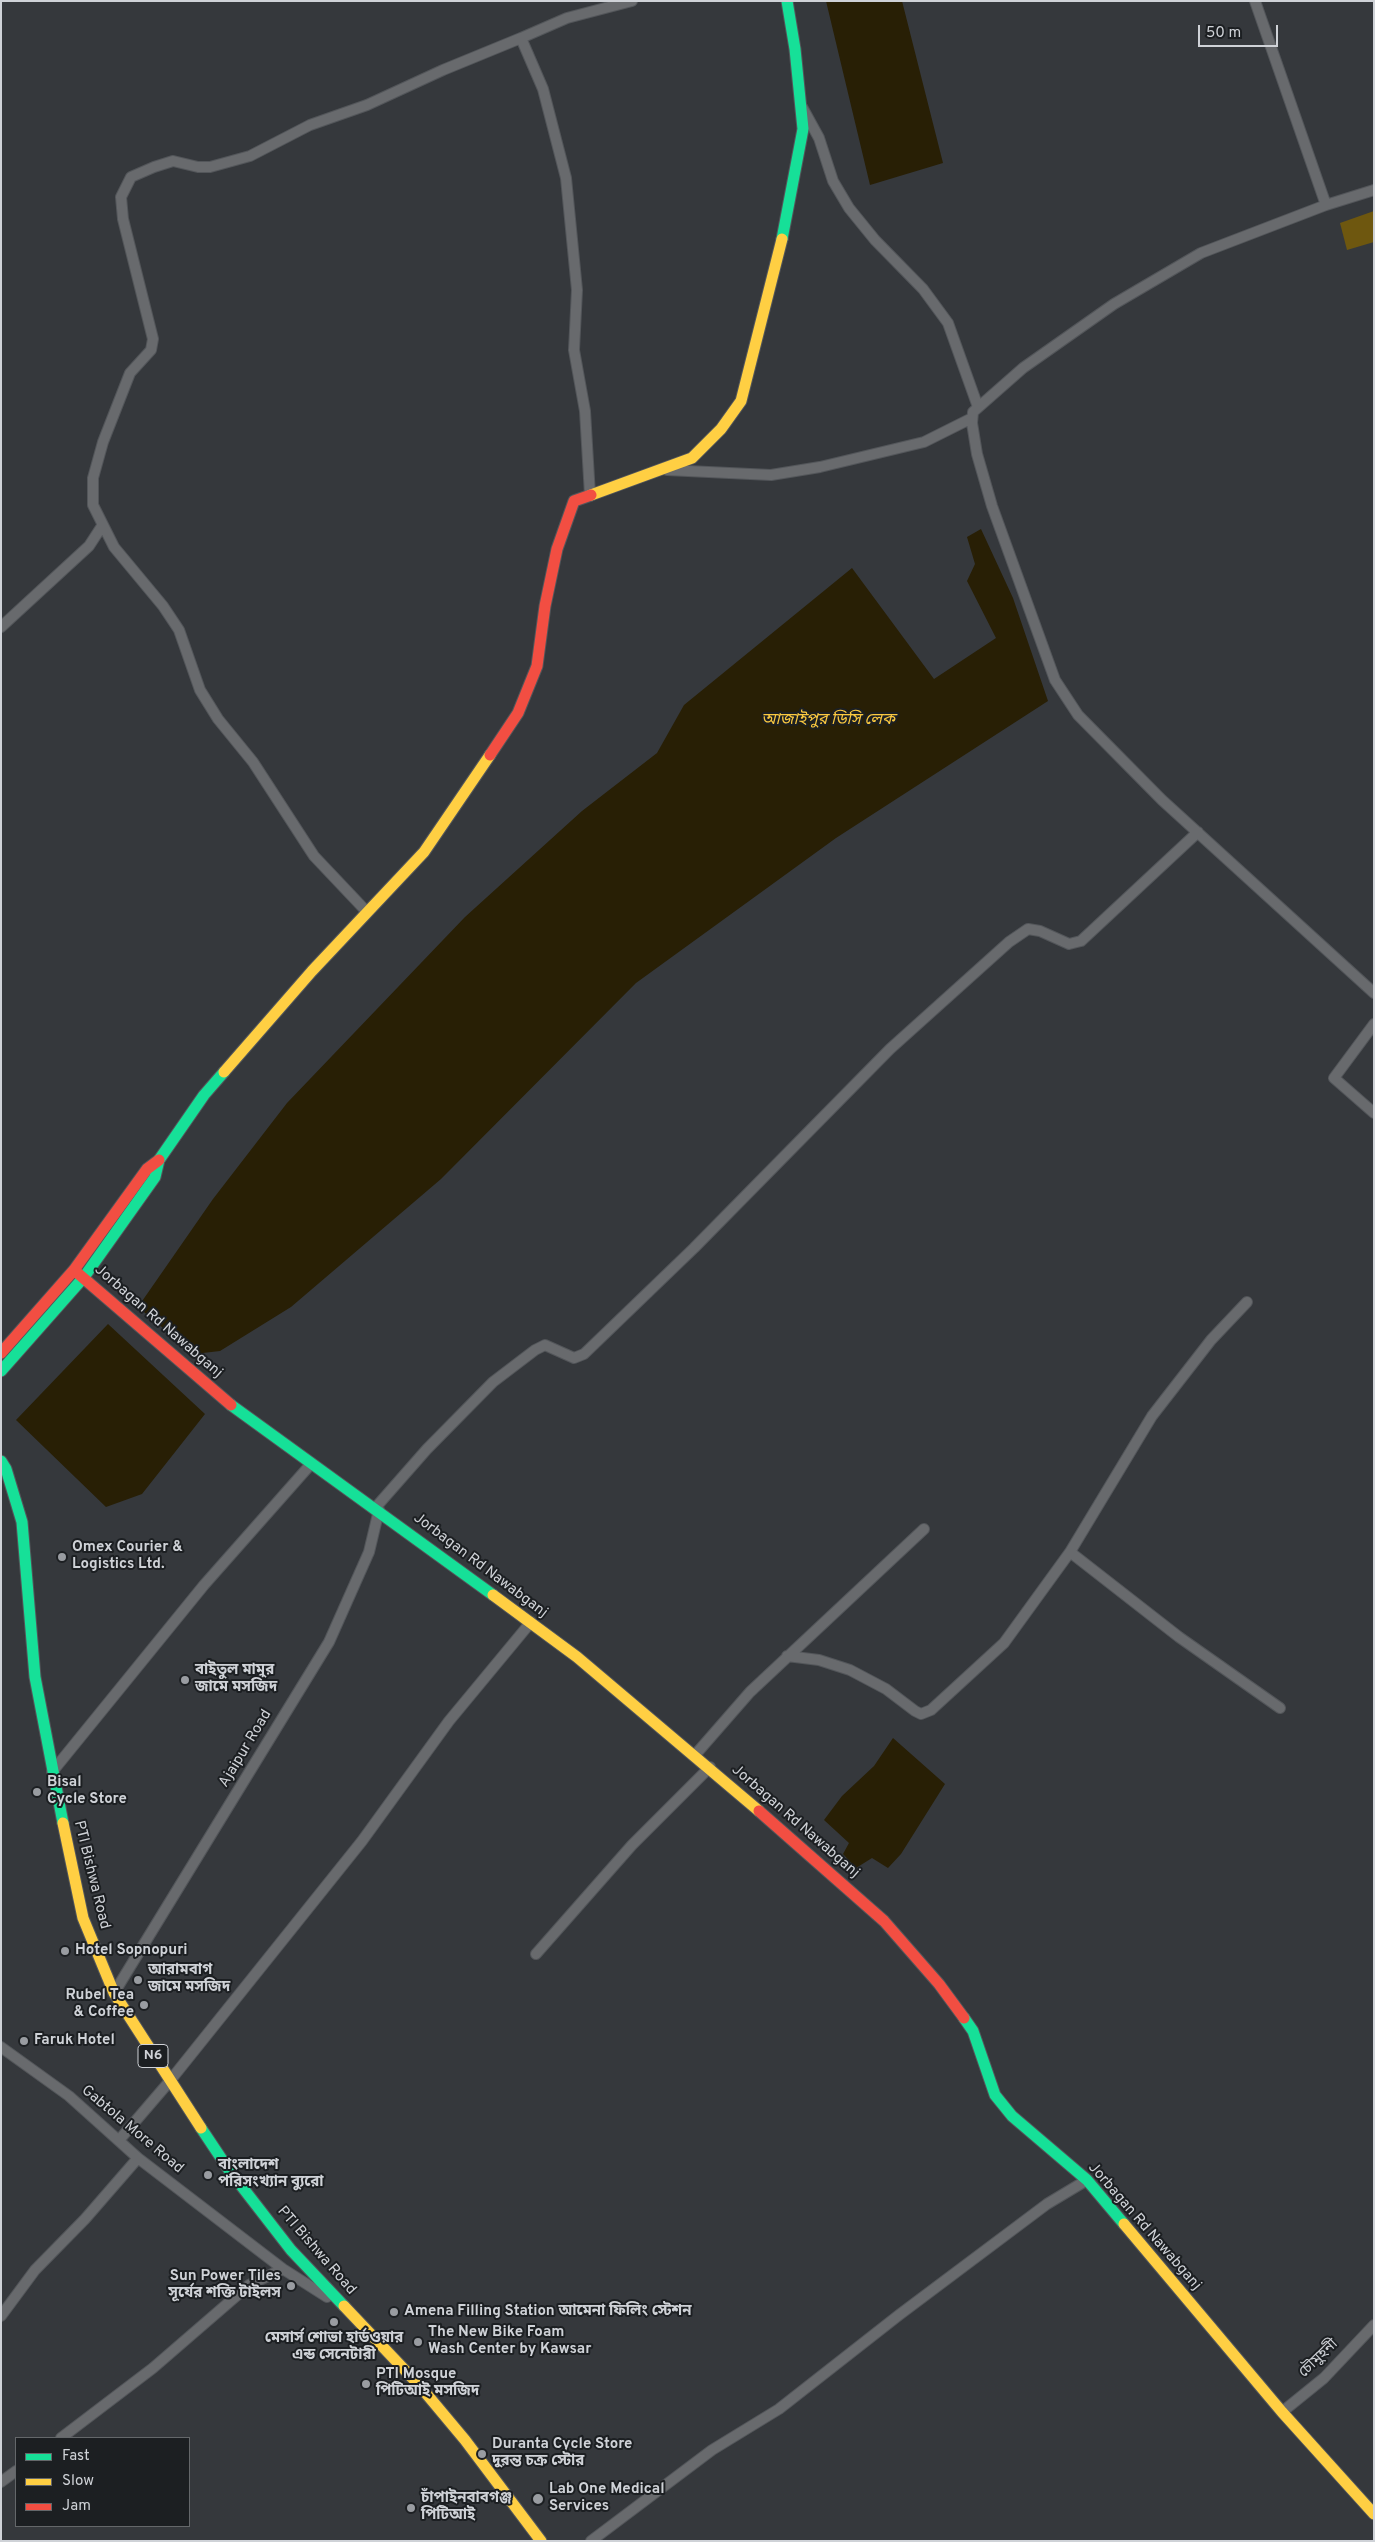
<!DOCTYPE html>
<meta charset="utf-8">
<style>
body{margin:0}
#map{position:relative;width:1375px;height:2542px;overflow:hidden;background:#35383c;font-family:Overpass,sans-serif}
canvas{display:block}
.frame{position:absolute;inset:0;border:2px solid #cfd2d7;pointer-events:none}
.legend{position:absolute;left:15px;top:2437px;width:175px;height:90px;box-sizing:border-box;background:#1c1f22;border:1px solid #64676a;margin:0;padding:6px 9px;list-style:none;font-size:15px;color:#cfd2d7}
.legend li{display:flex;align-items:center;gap:10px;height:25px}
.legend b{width:25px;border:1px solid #64676a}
.scale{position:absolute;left:1198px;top:25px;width:80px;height:22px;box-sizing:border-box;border:2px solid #cfd2d7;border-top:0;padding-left:6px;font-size:15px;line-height:18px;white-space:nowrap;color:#cfd2d7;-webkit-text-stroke:4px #1c1f22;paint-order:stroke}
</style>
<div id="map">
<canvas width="1375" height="2542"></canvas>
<div class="frame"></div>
<ul class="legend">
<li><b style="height:6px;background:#16e098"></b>Fast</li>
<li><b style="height:6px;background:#ffcf43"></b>Slow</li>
<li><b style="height:6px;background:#f24e42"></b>Jam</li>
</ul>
<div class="scale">50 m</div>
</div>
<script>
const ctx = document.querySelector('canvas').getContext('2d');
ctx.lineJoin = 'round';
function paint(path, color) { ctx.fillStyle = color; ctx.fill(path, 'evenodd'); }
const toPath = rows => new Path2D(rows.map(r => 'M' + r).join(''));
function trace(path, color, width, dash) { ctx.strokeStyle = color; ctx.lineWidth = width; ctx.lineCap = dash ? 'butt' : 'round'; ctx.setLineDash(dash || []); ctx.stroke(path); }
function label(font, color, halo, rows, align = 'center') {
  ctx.font = font + ' Overpass,"Noto Sans Bengali",sans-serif'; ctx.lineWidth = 4; ctx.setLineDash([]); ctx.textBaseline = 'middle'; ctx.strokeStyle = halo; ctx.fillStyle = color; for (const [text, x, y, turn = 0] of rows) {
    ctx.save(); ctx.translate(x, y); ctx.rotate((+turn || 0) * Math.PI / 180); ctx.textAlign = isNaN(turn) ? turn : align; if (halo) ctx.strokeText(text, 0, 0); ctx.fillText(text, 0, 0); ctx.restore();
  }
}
paint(toPath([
 [1374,211,1374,242,1347,250,1340,223]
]), '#6e570f');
paint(toPath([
 [826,1,902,1,943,163,870,185],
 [981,529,1013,598,1048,701,836,838,636,983,441,1179,291,1307,220,1351,194,1354,138,1307,213,1199,287,1103,465,917,582,811,657,753,684,705,852,568,934,679,996,638,967,581,975,564,967,537],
 [108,1324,205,1414,142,1494,106,1507,16,1420],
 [893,1738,945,1784,901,1854,888,1868,872,1858,856,1868,843,1854,849,1843,824,1820,842,1796,874,1766]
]), '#281f05');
const street = toPath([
 [1255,1,1326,205],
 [802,107,819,138,833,181,849,208,875,240,923,289,948,323,978,407],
 [1374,190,1326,205,1201,253,1114,304,1023,368,973,412,972,423,977,454,992,506,1055,680,1078,715,1162,800,1374,993],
 [667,470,771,475,820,467,924,442,972,418],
 [590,495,585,411,574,350,577,290,566,178,543,89,521,38,567,18,632,1],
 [1,627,89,546,102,526],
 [367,912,314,856,253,762,218,719,200,690,179,630,163,606,114,547,93,505,93,478,103,442,130,373,151,350,153,339,123,219,121,197,131,177,154,167,173,161,198,167,210,167,250,156,310,125,367,105,443,70,521,38],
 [1374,1024,1334,1078,1374,1113],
 [376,1507,427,1449,493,1382,535,1350,545,1345,574,1358,584,1354,694,1248,890,1049,1009,942,1028,929,1040,931,1069,944,1081,941,1198,832],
 [1070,1552,1179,1637,1280,1708],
 [787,1656,819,1660,850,1670,886,1689,915,1711,921,1714,931,1710,1004,1643,1070,1552,1152,1416,1211,1340,1247,1302],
 [695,1755,750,1692,924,1529],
 [52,1772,204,1585,311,1464],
 [536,1954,632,1845,710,1767],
 [114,1993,329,1642,369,1552,379,1510],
 [1,2047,69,2096,138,2158,283,2269,327,2297],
 [120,2139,169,2082,362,1841,449,1721,531,1622],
 [1,2316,35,2270,85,2219,138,2158],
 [1282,2412,1324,2378,1374,2325],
 [61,2438,153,2368,249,2285,283,2269],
 [1,2482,16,2471],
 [591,2541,712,2450,779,2409,899,2315,1047,2204,1087,2180]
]);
const fast = toPath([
 [782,239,803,129,795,49,787,1],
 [1,1371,84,1277,155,1177,159,1160,204,1095,224,1072],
 [231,1405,493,1595],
 [1,1461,6,1469,22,1522,35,1677,63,1823],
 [964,2018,973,2031,995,2095,1012,2116,1087,2180,1124,2224],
 [201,2128,229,2170,291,2250,344,2306]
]);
const slow = toPath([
 [591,495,692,458,721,429,741,401,782,239],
 [224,1072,312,971,424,852,490,755],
 [493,1595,577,1657,759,1811],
 [63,1823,83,1918,114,1993,201,2128],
 [1124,2224,1282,2412,1374,2514],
 [344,2306,419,2385,465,2440,541,2541]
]);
const jam = toPath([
 [490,755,518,713,537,666,545,606,557,549,574,501,591,495],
 [74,1270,231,1405],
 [1,1353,74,1270,147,1169,159,1160],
 [759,1811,884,1921,939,1984,964,2018]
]);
trace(street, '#53565a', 12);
trace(fast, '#53565a', 13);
trace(slow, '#53565a', 13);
trace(jam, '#53565a', 13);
trace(street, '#686a6d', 10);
trace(fast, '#16e098', 11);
trace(slow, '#ffcf43', 11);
trace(jam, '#f24e42', 11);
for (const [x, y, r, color] of [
 [62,1557,5,"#999ca1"],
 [185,1680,5,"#999ca1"],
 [37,1792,5,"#999ca1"],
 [65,1951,5,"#999ca1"],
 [138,1980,5,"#999ca1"],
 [144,2005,5,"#999ca1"],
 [24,2041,5,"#999ca1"],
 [208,2175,5,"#999ca1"],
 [291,2286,5,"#999ca1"],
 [394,2312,5,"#999ca1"],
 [334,2322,5,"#999ca1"],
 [418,2342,5,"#999ca1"],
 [366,2384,5,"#999ca1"],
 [482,2454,5,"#999ca1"],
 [538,2499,6,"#999ca1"],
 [411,2508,5,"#999ca1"]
]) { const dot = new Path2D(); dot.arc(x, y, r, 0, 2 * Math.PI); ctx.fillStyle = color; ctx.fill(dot); trace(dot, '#1c1f22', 2); }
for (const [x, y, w] of [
 [153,2056,30]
]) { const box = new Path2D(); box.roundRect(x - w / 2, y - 11.5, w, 23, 4); ctx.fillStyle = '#1c1f22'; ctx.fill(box); trace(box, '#cfd2d7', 1); }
label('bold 14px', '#cfd2d7', null, [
 ["N6",153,2056]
]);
label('15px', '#cfd2d7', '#1c1f22', [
 ["Jorbagan Rd Nawabganj",158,1322,41],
 ["Jorbagan Rd Nawabganj",480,1566,37],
 ["Ajaipur Road",246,1749,-59],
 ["Jorbagan Rd Nawabganj",795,1822,41],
 ["PTI Bishwa Road",91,1875,76],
 ["Gabtola More Road",132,2130,40],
 ["Jorbagan Rd Nawabganj",1144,2227,49],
 ["PTI Bishwa Road",316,2251,49],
 ["চৌমুহনী",1319,2359,-44]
]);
label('bold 15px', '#cfd2d7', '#1c1f22', [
 ["Omex Courier &",72,1548],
 ["Logistics Ltd.",72,1565],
 ["বাইতুল মামুর",195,1671],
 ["জামে মসজিদ",195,1688],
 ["Bisal",47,1783],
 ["Cycle Store",47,1800],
 ["Hotel Sopnopuri",75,1951],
 ["আরামবাগ",148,1971],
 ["জামে মসজিদ",148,1988],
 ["Rubel Tea",134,1996,"right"],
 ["& Coffee",134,2013,"right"],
 ["Faruk Hotel",34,2041],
 ["বাংলাদেশ",218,2166],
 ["পরিসংখ্যান ব্যুরো",218,2183],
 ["Sun Power Tiles",281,2277,"right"],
 ["সূর্যের শক্তি টাইলস",281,2294,"right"],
 ["Amena Filling Station আমেনা ফিলিং স্টেশন",404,2312],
 ["The New Bike Foam",428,2333],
 ["Wash Center by Kawsar",428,2350],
 ["মেসার্স শোভা হার্ডওয়ার",334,2339,"center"],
 ["এন্ড সেনেটারী",334,2356,"center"],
 ["PTI Mosque",376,2375],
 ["পিটিআই মসজিদ",376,2392],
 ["Duranta Cycle Store",492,2445],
 ["দুরন্ত চক্র স্টোর",492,2462],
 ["Lab One Medical",549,2490],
 ["Services",549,2507],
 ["চাঁপাইনবাবগঞ্জ",421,2499],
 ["পিটিআই",421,2516]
], 'left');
label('italic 16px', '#fbc940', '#1c1f22', [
 ["আজাইপুর ডিসি লেক",828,721]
]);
</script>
